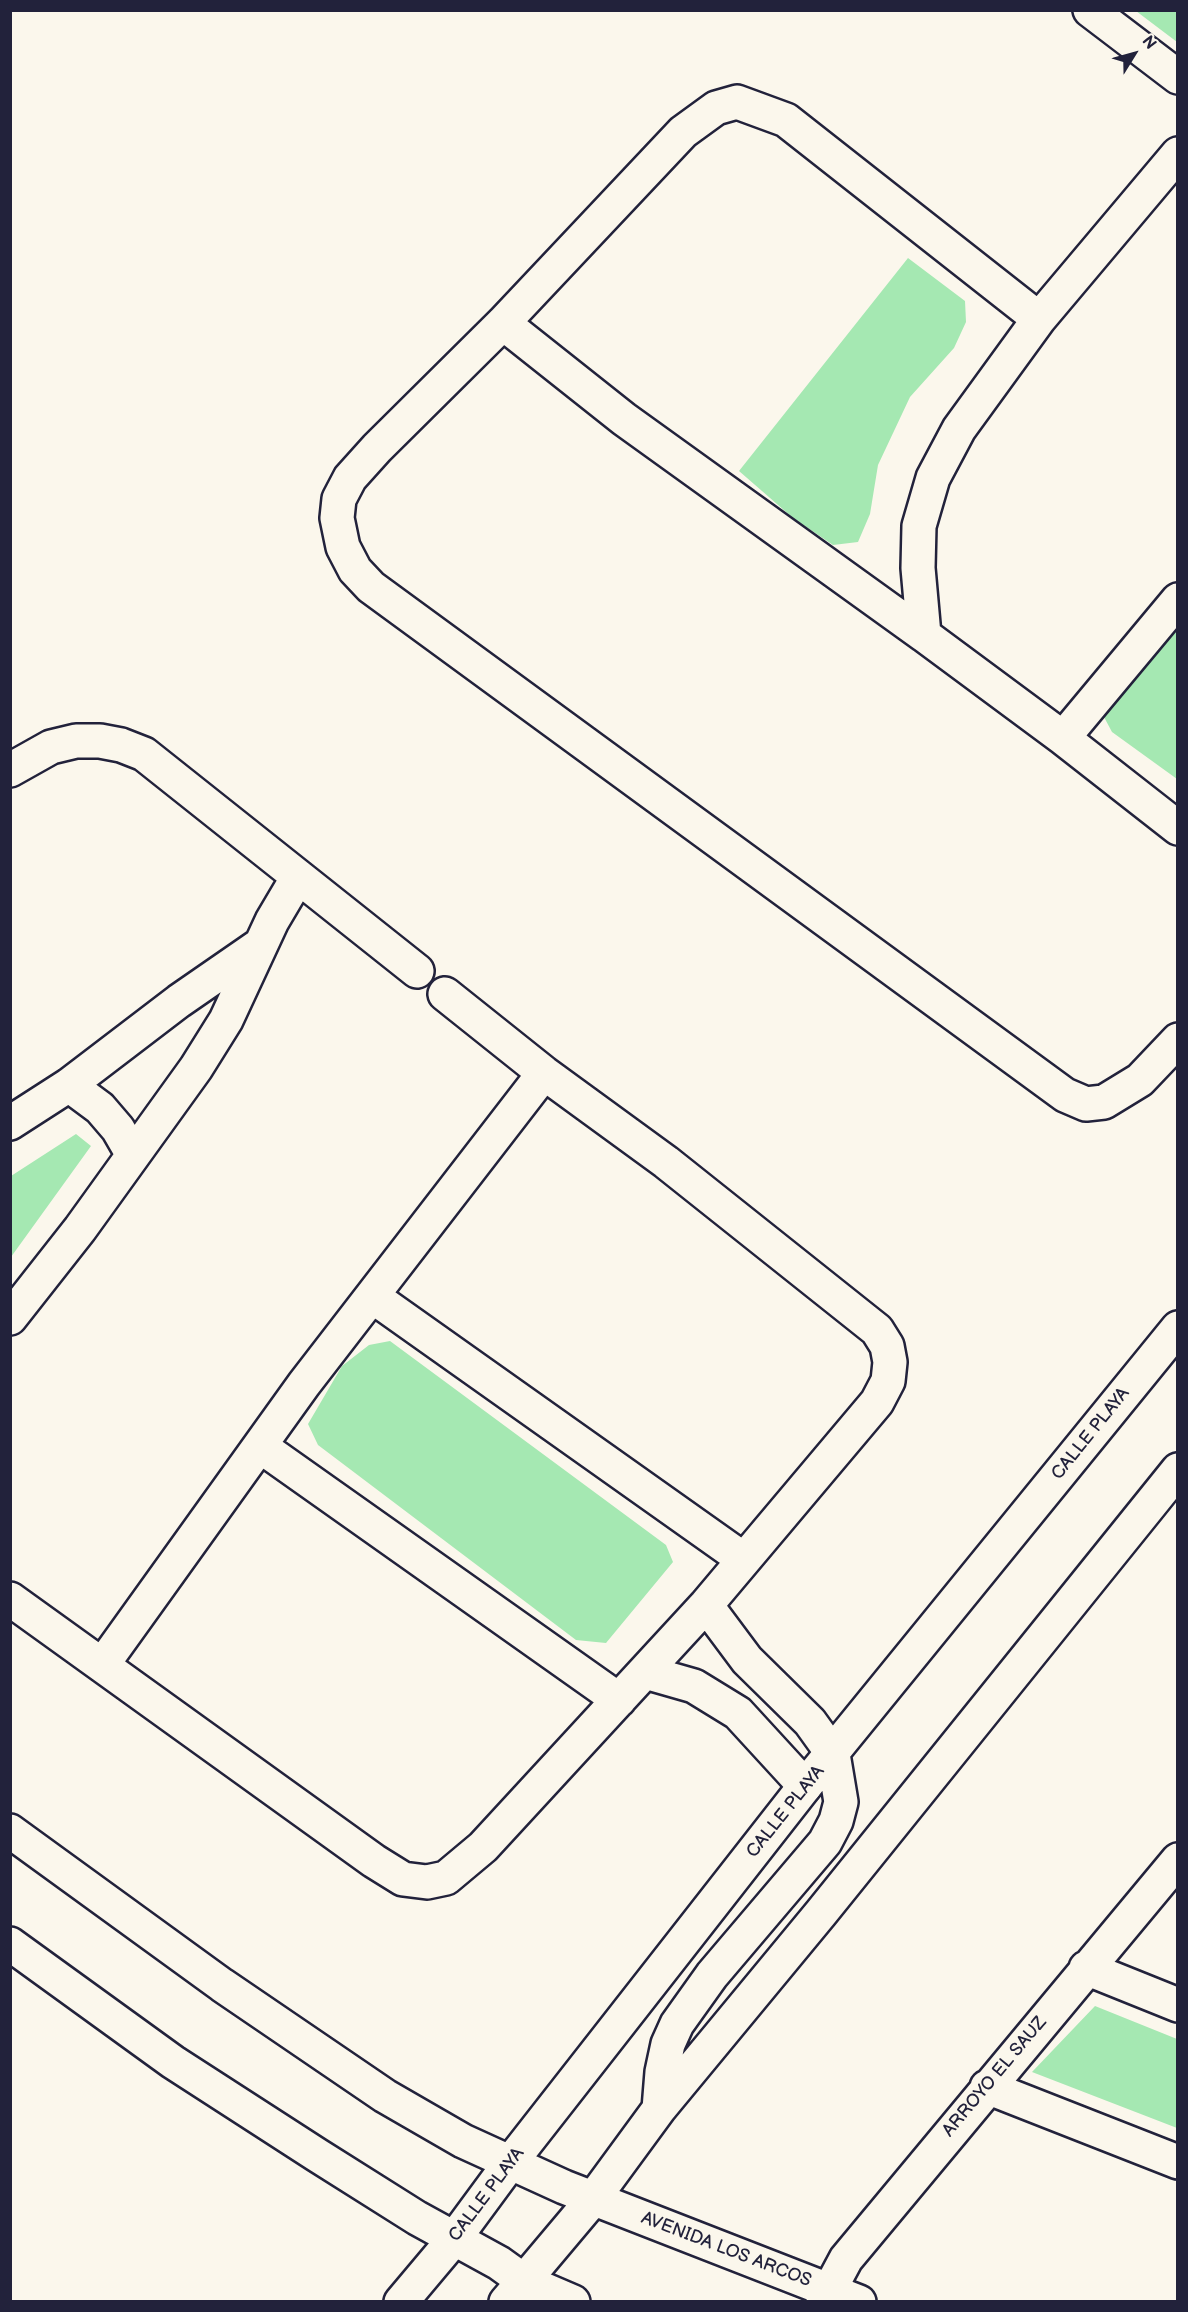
<!DOCTYPE html>
<style>
body{margin:0}
#map{position:relative;width:1188px;height:2312px;overflow:hidden;background:#fbf7ec;font-family:"Balsamiq Sans",sans-serif}
canvas{display:block}
.frame{position:absolute;inset:0;border:12px solid #22223b;pointer-events:none}
.north{position:absolute;left:1104px;top:24px;width:60px;height:60px;-webkit-text-stroke:4px #fbf7ec;paint-order:stroke;rotate:53deg;font-size:16px;font-weight:700;line-height:24px;text-align:center;color:#22223b}
.north::after{content:'';display:block;margin:auto;width:21px;height:27px;background:#22223b;clip-path:polygon(50% 0,100% 100%,50% 72%,0 100%)}
</style>
<div id="map">
<canvas width="1188" height="2312"></canvas>
<div class="frame"></div>
<div class="north">N</div>
</div>
<script>
const ctx = document.querySelector('canvas').getContext('2d');
ctx.lineJoin = 'round';
function paint(path, color) { ctx.fillStyle = color; ctx.fill(path, 'evenodd'); }
const toPath = rows => new Path2D(rows.map(r => 'M' + r).join(''));
function trace(path, color, width, dash) { ctx.strokeStyle = color; ctx.lineWidth = width; ctx.lineCap = dash ? 'butt' : 'round'; ctx.setLineDash(dash || []); ctx.stroke(path); }
function label(font, color, halo, rows, align = 'center') {
  ctx.font = font + ' "Balsamiq Sans",sans-serif'; ctx.lineWidth = 4.5; ctx.setLineDash([]); ctx.textBaseline = 'middle'; ctx.strokeStyle = halo; ctx.fillStyle = color; for (const [text, x, y, turn = 0] of rows) {
    ctx.save(); ctx.translate(x, y); ctx.rotate((+turn || 0) * Math.PI / 180); ctx.textAlign = isNaN(turn) ? turn : align; if (halo) ctx.strokeText(text, 0, 0); ctx.fillText(text, 0, 0); ctx.restore();
  }
}
paint(toPath([
 [1136,11,1177,11,1177,42],
 [908,258,965,301,966,322,954,348,910,397,878,465,870,514,858,542,833,545,793,518,739,471],
 [1177,630,1177,779,1112,732,1104,717],
 [76,1134,91,1146,11,1257,11,1176],
 [390,1341,666,1545,673,1562,606,1643,576,1640,318,1445,308,1424,342,1366,369,1345],
 [1095,2006,1177,2039,1177,2128,1032,2072]
]), '#a5e8b2');
const minor = toPath([
 [1090,10,1178,77],
 [1178,154,1039,319,959,429,933,478,919,526,918,568,924,635,1063,738,1178,828],
 [1039,319,786,120,737,102,716,108,683,132,503,323,377,448,350,478,339,499,337,518,343,547,355,570,371,587,1065,1095,1086,1104,1104,1102,1140,1080,1178,1040],
 [503,323,624,419,924,635],
 [1063,738,1178,600],
 [10,770,51,747,76,741,100,741,121,745,144,754,417,971],
 [69,1085,100,1108,118,1129,133,1155],
 [10,1123,69,1085,179,1001,260,945],
 [372,1296,743,1559],
 [10,1318,80,1229,196,1068,226,1020,272,921,298,877],
 [260,1446,619,1700],
 [10,1599,374,1861,403,1879,427,1882,446,1878,483,1847,706,1605,877,1402,888,1381,890,1362,887,1346,877,1330,666,1162,544,1073,445,994],
 [706,1605,747,1660,810,1722,833,1754],
 [103,1664,304,1384,544,1073],
 [645,1672,694,1686,738,1713,805,1786],
 [1086,1968,1178,2005],
 [987,2087,1178,2162],
 [401,2302,454,2239],
 [506,2302,524,2281],
 [823,2302,846,2259,1178,1860]
]);
const tertiary = toPath([
 [10,1831,222,1985,385,2096,463,2141,564,2187,859,2302],
 [10,1944,173,2062,317,2155,417,2218,499,2263,524,2281,573,2302],
 [659,2109,662,2072,668,2044,677,2024,712,1975,825,1842,836,1821,841,1802,833,1754],
 [454,2239,510,2163,805,1786,1178,1328],
 [524,2281,593,2199,659,2109,821,1913,1178,1470]
]);
trace(minor, '#22223b', 38);
trace(tertiary, '#22223b', 38);
trace(minor, '#fbf7ec', 33);
trace(tertiary, '#fbf7ec', 33);
label('18px', '#22223b', '#fbf7ec', [
 ["CALLE PLAYA",1091,1434,-51],
 ["CALLE PLAYA",786,1812,-51],
 ["ARROYO EL SAUZ",995,2077,-50],
 ["CALLE PLAYA",487,2195,-53],
 ["AVENIDA LOS ARCOS",726,2250,21]
]);
</script>
